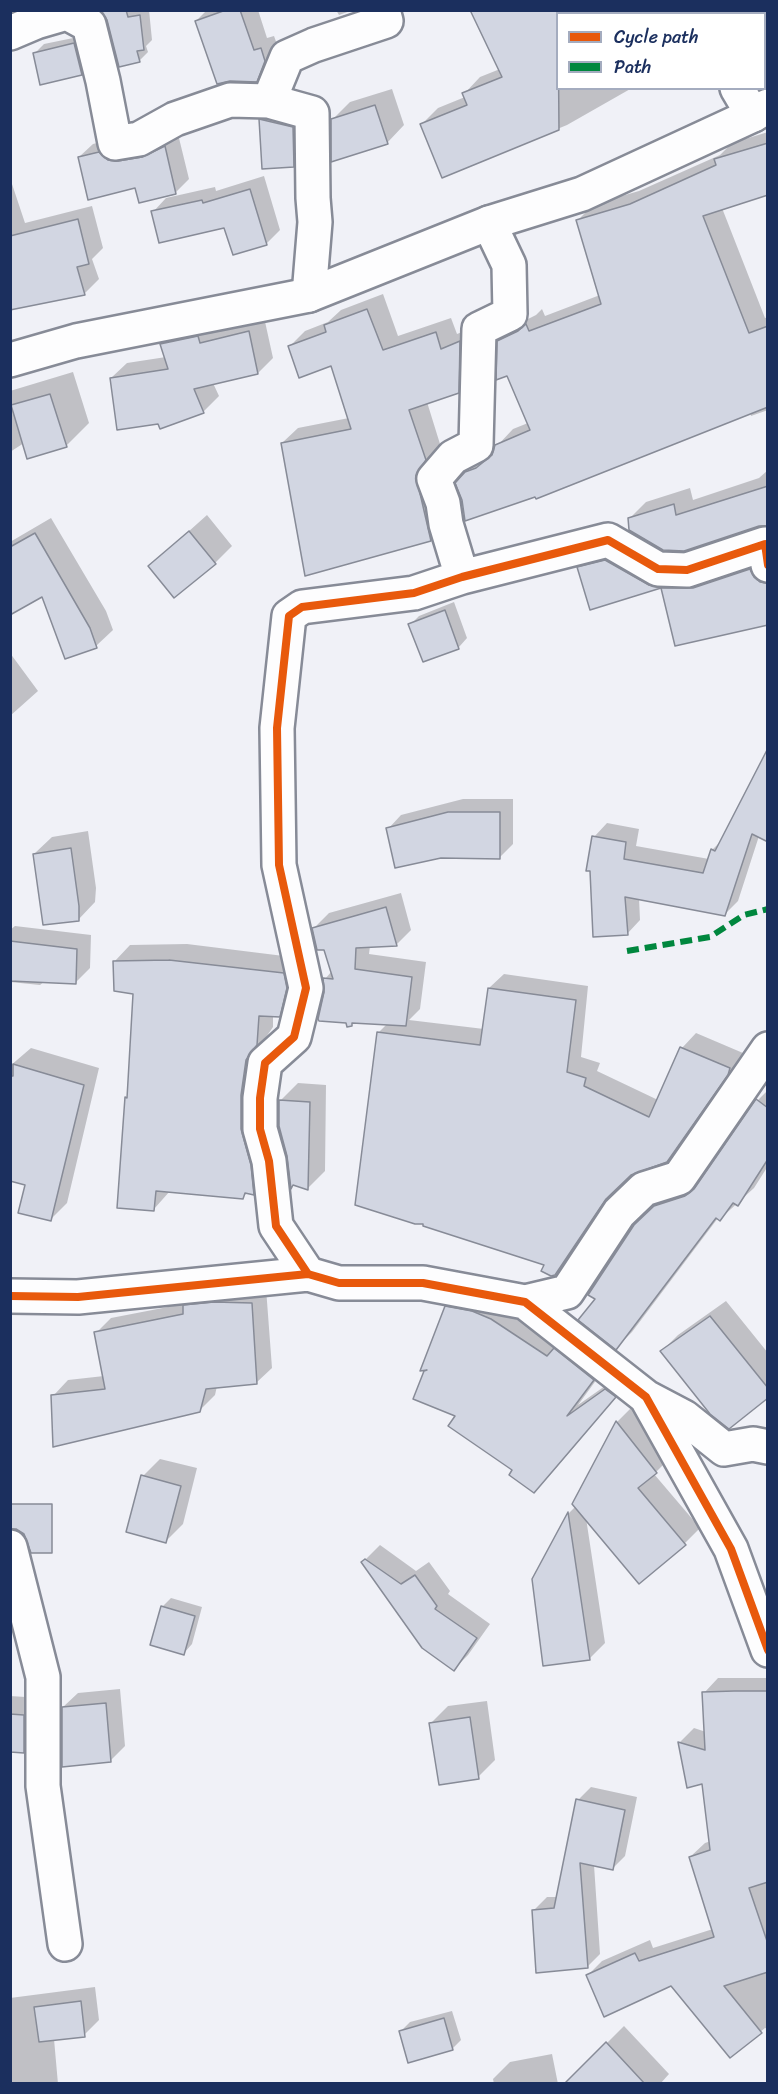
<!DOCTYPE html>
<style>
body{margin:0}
#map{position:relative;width:778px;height:2094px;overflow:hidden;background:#f0f1f7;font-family:Sriracha,sans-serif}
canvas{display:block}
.frame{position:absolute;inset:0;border:12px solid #1b2f5e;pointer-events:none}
.legend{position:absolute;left:556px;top:12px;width:210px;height:78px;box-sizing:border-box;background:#fff;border:2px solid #a4acbf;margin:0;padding:8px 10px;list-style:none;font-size:18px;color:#1b2f5e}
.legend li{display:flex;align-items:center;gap:12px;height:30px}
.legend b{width:30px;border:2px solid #a4acbf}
</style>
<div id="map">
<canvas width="778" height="2094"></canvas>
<div class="frame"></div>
<ul class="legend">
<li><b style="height:8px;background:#e8590c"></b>Cycle path</li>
<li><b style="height:8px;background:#00873e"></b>Path</li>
</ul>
</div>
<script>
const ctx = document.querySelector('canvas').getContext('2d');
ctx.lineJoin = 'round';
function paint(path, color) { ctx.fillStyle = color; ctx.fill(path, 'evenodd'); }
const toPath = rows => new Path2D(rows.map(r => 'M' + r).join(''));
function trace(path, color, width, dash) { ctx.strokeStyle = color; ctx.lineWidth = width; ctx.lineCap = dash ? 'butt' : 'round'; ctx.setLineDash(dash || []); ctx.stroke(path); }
paint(toPath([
 [102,10,149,10,152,40,146,46,148,52,139,61],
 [207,10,258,10,267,38,274,36,278,47,270,67,256,80,196,21],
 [336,10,353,10,339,15],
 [472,10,650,10,651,14,558,14,558,88,632,88,567,125,443,176,422,124,438,108,465,97,464,94,480,77,500,69],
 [715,10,728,10,724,14,716,14],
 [83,36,90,65,82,74,35,53,44,44],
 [392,89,404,125,387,143,332,120,350,102],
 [277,103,310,110,311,148,293,166,260,120],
 [768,132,768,194,722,208,765,318,768,317,768,410,751,416,750,412,466,473,483,456,495,452,497,446,513,429,528,423,499,342,516,325,536,315,542,309,545,316,600,295,578,220,594,204,639,191,720,155,732,143],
 [178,134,189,179,175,193,136,186,79,157,93,144,113,139],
 [264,176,280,230,266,244,226,226,153,212,166,198,215,187,216,191],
 [10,178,25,223,92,206,103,248,92,259,99,279,85,293,10,309],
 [383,294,398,336,451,318,457,334,475,327,473,376,458,392,427,402,440,444,430,460,446,524,431,539,307,574,282,443,298,428,349,418,332,364,290,346,305,331,328,322,341,310],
 [264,317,273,358,258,373,213,383,219,396,204,411,161,427,159,422,111,378,127,363,166,357,162,344,177,329],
 [73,372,89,423,66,446,24,443,10,452,10,391],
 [768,470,768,524,629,519,646,502,690,488,693,500,759,478],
 [207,515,232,546,215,563,150,566],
 [51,518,106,611,113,630,96,646,43,595,10,614,10,542],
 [596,550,676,571,660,587,591,608,579,568],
 [744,560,748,572,752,571,762,612,663,588,680,571],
 [454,602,467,638,459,647,424,660,410,625,419,616],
 [10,653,38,691,10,716],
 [749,788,759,836,738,901,725,914,639,898,640,920,627,934,594,837,607,823,639,829,636,846,709,859,712,850,723,839],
 [463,799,513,799,513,844,499,858,388,829,401,815],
 [88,831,96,888,95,902,78,920,34,854,52,837],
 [401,893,411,930,396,945,370,946,369,954,426,962,420,1009,409,1020,484,1029,489,988,504,974,588,986,581,1057,600,1063,597,1071,658,1100,682,1048,696,1033,743,1053,682,1145,666,1161,631,1174,619,1185,570,1259,555,1274,378,1033,388,1023,355,1022,351,1025,326,992,325,979,332,971,325,948,314,928,329,913],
 [15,926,91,935,90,968,75,983,45,981,40,985,10,982,10,930],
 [187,944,300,958,295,999,279,1016,273,1016,273,1027,262,1043,257,1078,269,1177,253,1193,248,1192,242,1198,170,1191,154,1209,119,1206,127,1098,129,1096,135,992,114,962,130,945],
 [31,1048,99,1068,67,1203,51,1219,26,1183,10,1179,10,1066],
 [298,1083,326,1085,325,1171,308,1188,280,1101],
 [768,1090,768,1166,754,1188,720,1219,718,1218,632,1332,616,1348,598,1298,635,1226,671,1190,702,1181,758,1100],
 [266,1288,272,1368,256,1383,217,1386,215,1395,199,1411,53,1396,68,1380,104,1376,96,1333,111,1318],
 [462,1291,506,1303,608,1364,578,1405,622,1374,630,1381,550,1475,534,1491,457,1415,429,1369,446,1307],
 [726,1301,768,1353,768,1396,662,1351,678,1335],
 [632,1407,671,1457,654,1474,700,1528,685,1543,586,1518,605,1643,590,1658,534,1580,569,1513,576,1506,574,1504,617,1422],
 [160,1459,197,1468,183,1524,165,1542,143,1476],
 [380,1545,416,1571,429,1562,450,1591,448,1594,490,1624,468,1655,454,1669,363,1562],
 [171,1598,202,1607,192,1644,184,1653,162,1607],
 [718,1678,768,1678,768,1881,765,1881,768,1888,768,2029,765,2028,731,2056,672,1984,588,1975,602,1961,650,1940,653,1948,713,1929,690,1857,705,1843,711,1841,703,1783,688,1786,680,1742,694,1728,706,1732,704,1693],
 [120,1689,125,1746,110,1761,63,1707,78,1693],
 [10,1696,41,1698,41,1735,24,1752,10,1751],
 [487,1701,495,1760,478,1777,431,1723,448,1706],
 [591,1787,637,1797,625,1856,612,1869,594,1865,600,1954,587,1967,534,1910,547,1897,558,1897,578,1800],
 [95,1987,99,2020,84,2035,54,2039,58,2084,10,2084,10,1998],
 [452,2011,461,2040,452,2049,401,2031,410,2022],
 [624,2026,669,2074,660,2084,591,2084,579,2071],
 [552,2054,558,2084,494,2084,493,2079,510,2062]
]), '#0003');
const building = toPath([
 [100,10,126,10,128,17,140,15,144,50,137,51,140,62,119,67,107,20,100,10],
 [226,10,240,10,254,50,261,48,265,61,257,82,230,81,217,84,195,21,226,10],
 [470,10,558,10,559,130,442,178,420,124,467,105,462,93,502,77,470,10],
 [74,43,82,75,40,85,33,53,74,43],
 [375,105,388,144,331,162,331,119,375,105],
 [259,119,293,127,294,167,262,169,259,119],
 [768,143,768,195,703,216,749,333,768,326,768,407,536,499,535,497,465,521,462,500,455,483,465,472,476,468,492,455,495,445,530,430,507,376,496,380,497,341,518,331,526,324,529,331,601,304,576,220,630,204,716,165,714,159,768,143],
 [165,146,176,194,139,203,135,188,88,200,78,157,99,152,108,160,118,161,142,157,165,146],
 [250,189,267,245,233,255,224,228,159,243,151,211,202,200,203,203,250,189],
 [78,219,89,264,77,267,85,295,10,310,10,236,78,219],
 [367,309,383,350,436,332,441,349,460,341,459,393,409,410,426,460,416,476,431,541,305,576,281,443,351,429,331,366,299,378,288,346,326,332,324,325,367,309],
 [249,331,258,374,194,389,204,413,160,429,158,424,117,430,110,378,168,369,160,344,198,336,200,343,249,331],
 [50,394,67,447,27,459,11,405,50,394],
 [768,486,768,526,759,526,684,551,663,550,629,530,628,518,674,504,676,515,768,486],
 [189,531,216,564,174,598,148,566,189,531],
 [35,533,90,628,97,648,65,659,42,597,10,615,10,547,35,533],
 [605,560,649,585,661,588,590,610,577,567,605,560],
 [750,569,754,577,760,582,768,583,768,625,675,646,661,588,693,588,750,569],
 [445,610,459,649,423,662,408,624,445,610],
 [768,748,768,842,752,834,725,916,625,897,628,935,593,937,590,871,586,871,592,836,626,842,624,859,703,873,711,849,715,851,768,748],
 [448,812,500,812,500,859,441,858,395,868,386,828,448,812],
 [71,848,79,906,79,921,43,925,33,854,71,848],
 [386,907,397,946,356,948,355,969,412,977,406,1026,352,1023,352,1026,347,1027,346,1023,319,1021,318,1019,324,992,323,978,333,979,324,950,317,950,312,928,386,907],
 [10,941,77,949,76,984,10,981,10,941],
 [169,960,284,973,287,988,280,1017,259,1016,257,1045,246,1060,241,1095,241,1129,251,1165,254,1195,245,1193,243,1199,156,1191,154,1211,117,1208,125,1097,127,1098,133,994,114,991,113,961,169,960],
 [488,988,576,1000,567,1072,586,1078,584,1086,649,1117,680,1047,730,1068,728,1075,667,1162,631,1175,606,1199,555,1275,551,1276,541,1271,544,1265,423,1226,423,1224,415,1224,355,1205,377,1032,480,1045,488,988],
 [13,1064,84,1085,51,1221,18,1213,25,1185,10,1181,10,1076,13,1076,13,1064],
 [756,1099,768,1108,768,1159,738,1206,733,1203,720,1221,716,1218,616,1350,578,1320,595,1299,588,1295,634,1225,654,1206,685,1196,694,1189,756,1099],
 [279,1100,310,1102,308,1190,293,1185,291,1189,287,1156,279,1126,279,1100],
 [214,1302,252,1303,257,1384,206,1389,200,1412,53,1447,51,1395,105,1389,94,1332,183,1314,183,1305,214,1302],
 [445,1306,472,1311,491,1319,547,1356,554,1348,594,1380,567,1416,605,1389,616,1397,534,1493,509,1475,512,1470,448,1426,455,1416,413,1399,424,1371,427,1370,420,1371,445,1306],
 [710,1316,768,1388,768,1398,729,1429,710,1414,660,1351,710,1316],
 [616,1421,657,1473,638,1488,686,1545,639,1584,572,1504,616,1421],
 [141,1475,181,1486,166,1543,126,1532,141,1475],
 [10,1504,52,1504,52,1553,31,1553,24,1534,16,1529,10,1529,10,1504],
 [568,1512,590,1660,543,1666,532,1579,568,1512],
 [365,1559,401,1584,415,1575,437,1606,435,1609,477,1638,454,1671,422,1648,361,1562,365,1559],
 [161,1606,195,1616,184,1655,150,1645,161,1606],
 [734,1691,768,1691,768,1882,749,1888,768,1944,768,1972,724,1986,762,2033,730,2058,671,1986,604,2017,586,1975,635,1953,639,1961,714,1937,689,1857,710,1850,702,1784,687,1788,678,1742,705,1750,702,1692,734,1691],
 [106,1703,111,1762,62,1767,62,1707,106,1703],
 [10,1714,24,1715,24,1753,10,1752,10,1714],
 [470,1717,479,1779,439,1785,429,1723,470,1717],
 [576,1799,625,1810,613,1870,580,1863,588,1968,536,1973,532,1910,554,1908,576,1799],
 [81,2001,85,2037,39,2042,34,2007,81,2001],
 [444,2018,453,2050,408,2063,399,2031,444,2018],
 [606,2042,645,2084,564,2084,606,2042]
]);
paint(building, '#d2d6e2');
trace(building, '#878b97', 1.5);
const street = toPath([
 [694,10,696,14],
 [10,33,36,22,67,13,89,25,103,81,115,143,139,139,175,119,230,100,269,101,312,113,313,198,315,222,309,295],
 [737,88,753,115],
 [269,101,287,57,314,45,386,21,383,10],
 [462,577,446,524,443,503,434,479,453,457,476,445,479,329,510,314,509,265,489,223],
 [308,1274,276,1226,269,1161,260,1129,260,1098,265,1063,294,1037,306,988,279,865,277,728,289,616,302,607,414,593,462,577,608,540,658,569,687,570,765,544,768,565],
 [10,1296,78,1297,308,1274,339,1283,423,1283,525,1302,646,1397,731,1549,768,1650],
 [525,1302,567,1292,619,1213,644,1189,679,1178,768,1049],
 [646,1397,684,1417,724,1449,753,1444,768,1447],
 [10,1547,43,1677,43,1786,65,1944]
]);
const highway = toPath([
 [10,360,76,341,309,295,489,223,582,194,753,115,768,106]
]);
trace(street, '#878b97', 38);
trace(highway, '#878b97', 38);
trace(street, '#fdfdfe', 33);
trace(highway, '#fdfdfe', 33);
trace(toPath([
 [627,951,710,937,744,915,768,909]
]), '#00873e', 6, [12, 6]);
trace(toPath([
 [308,1274,276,1226,269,1161,260,1129,260,1098,265,1063,294,1037,306,988,279,865,277,728,289,616,302,607,414,593,462,577,608,540,658,569,687,570,765,544,768,565],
 [10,1296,78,1297,308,1274,339,1283,423,1283,525,1302,646,1397,731,1549,768,1650]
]), '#e8590c', 8);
</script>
